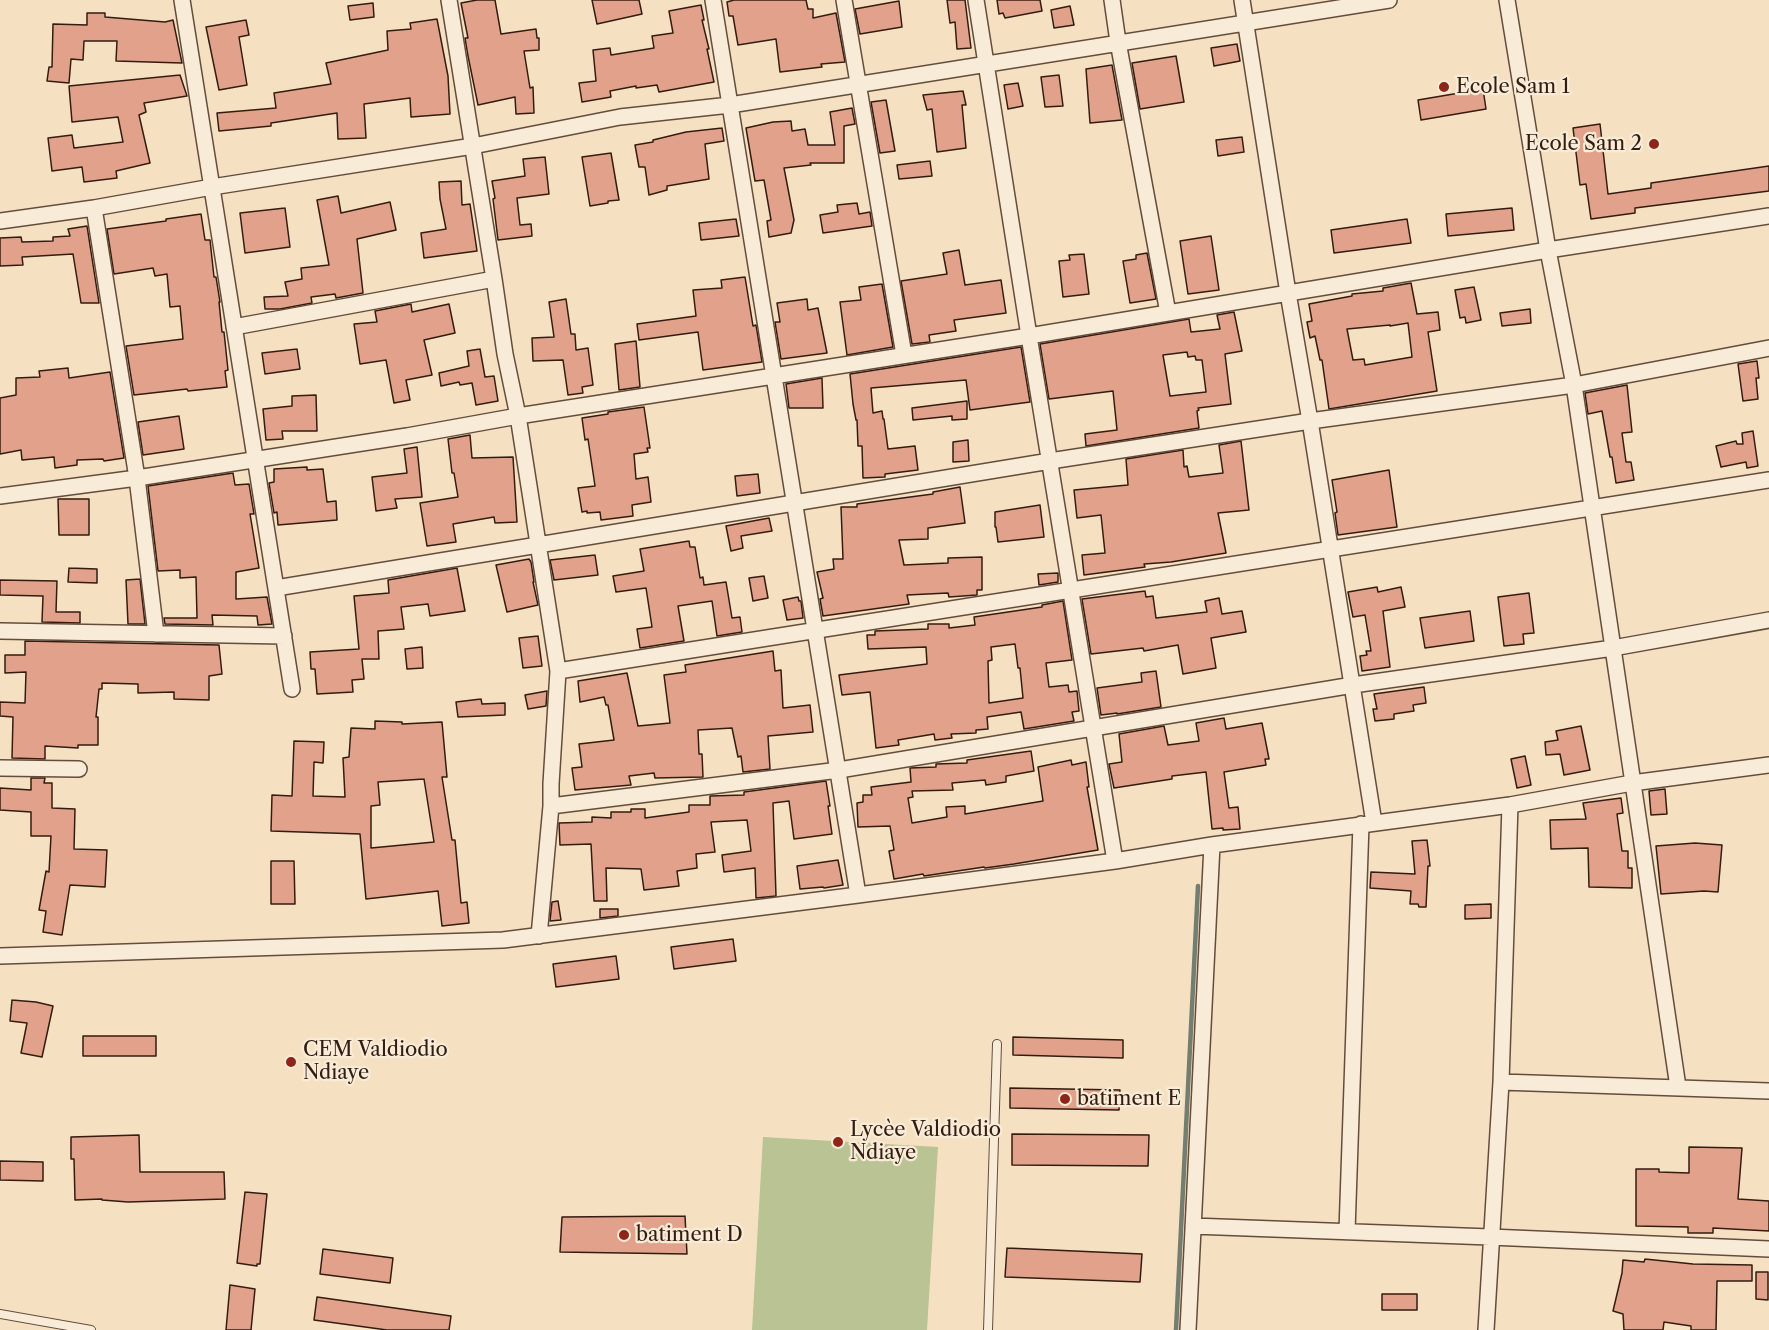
<!DOCTYPE html>
<meta charset="utf-8">
<style>
body{margin:0}
canvas{display:block;background:#f5e0c1}
</style>
<canvas width="1769" height="1330"></canvas>
<script>
const ctx = document.querySelector('canvas').getContext('2d');
ctx.lineJoin = 'round';
function paint(path, color) { ctx.fillStyle = color; ctx.fill(path, 'evenodd'); }
const toPath = rows => new Path2D(rows.map(r => 'M' + r).join(''));
function trace(path, color, width, dash) { ctx.strokeStyle = color; ctx.lineWidth = width; ctx.lineCap = dash ? 'butt' : 'round'; ctx.setLineDash(dash || []); ctx.stroke(path); }
function label(font, color, halo, rows, align = 'center') {
  ctx.font = font + ' "Libre Caslon Text",serif'; ctx.lineWidth = 4.5; ctx.setLineDash([]); ctx.textBaseline = 'middle'; ctx.strokeStyle = halo; ctx.fillStyle = color; for (const [text, x, y, turn = 0] of rows) {
    ctx.save(); ctx.translate(x, y); ctx.rotate((+turn || 0) * Math.PI / 180); ctx.textAlign = isNaN(turn) ? turn : align; if (halo) ctx.strokeText(text, 0, 0); ctx.fillText(text, 0, 0); ctx.restore();
  }
}
paint(toPath([
 [763,1137,938,1147,927,1330,752,1330]
]), '#bac394');
trace(toPath([
 [1176,1330,1198,886]
]), '#737d70', 4.5);
const building = toPath([
 [477,0,495,0,501,34,536,29,537,38,539,38,539,50,524,51,530,88,533,87,534,113,516,114,515,97,478,105,468,56,465,38,468,38,461,3,477,0],
 [592,0,639,0,642,14,597,24,592,0],
 [734,0,806,0,808,9,813,9,813,18,836,13,845,62,821,64,822,67,780,72,776,39,738,45,733,16,729,16,727,2,734,0],
 [947,0,965,0,971,48,957,49,955,22,950,23,947,0],
 [997,0,1040,0,1042,11,1005,18,1003,13,999,14,997,0],
 [899,1,902,27,860,34,855,9,899,1],
 [373,3,374,17,350,20,348,6,373,3],
 [701,5,704,20,702,20,709,49,707,49,714,82,659,92,657,85,636,88,636,86,610,91,611,97,582,102,579,83,596,81,593,50,610,48,611,55,654,48,652,36,673,33,669,11,701,5],
 [1070,6,1074,25,1054,28,1051,10,1070,6],
 [87,13,105,13,105,17,165,22,173,20,182,63,116,61,117,41,84,41,83,60,71,59,69,83,47,81,49,67,52,67,53,24,87,25,87,13],
 [437,19,448,76,450,114,411,117,410,98,364,104,366,138,338,139,337,113,271,123,271,126,219,131,217,113,276,108,274,93,331,84,326,63,388,50,387,31,411,29,410,23,437,19],
 [246,20,249,35,239,37,247,85,219,90,206,27,246,20],
 [1237,44,1240,61,1214,66,1211,48,1237,44],
 [1176,56,1184,102,1140,109,1132,63,1176,56],
 [1112,65,1122,120,1090,123,1086,69,1112,65],
 [180,75,187,96,144,103,146,112,139,115,150,163,116,171,117,178,84,182,82,167,52,171,48,138,72,135,74,148,123,142,118,117,72,122,69,86,180,75],
 [1059,75,1063,106,1045,107,1041,77,1059,75],
 [1018,83,1023,106,1008,109,1004,85,1018,83],
 [1483,89,1486,109,1421,120,1418,100,1483,89],
 [963,91,966,105,962,105,966,148,937,152,932,109,927,110,923,95,963,91],
 [886,100,895,151,880,153,871,102,886,100],
 [852,108,855,124,844,126,844,163,810,163,811,165,784,168,794,220,791,233,769,237,767,221,771,220,764,180,755,181,746,128,773,122,791,121,792,131,805,129,808,145,835,145,830,112,852,108],
 [1600,124,1608,194,1651,188,1651,183,1769,166,1769,191,1635,208,1635,213,1591,219,1586,184,1580,185,1573,128,1600,124],
 [722,128,724,141,705,144,709,179,667,186,667,190,649,195,645,167,639,167,635,145,653,142,653,140,686,132,722,128],
 [1242,137,1244,152,1218,156,1216,140,1242,137],
 [611,153,619,200,608,201,608,203,590,206,582,157,611,153],
 [545,157,549,194,517,198,520,225,531,224,532,236,498,240,493,199,495,198,492,181,525,176,523,159,545,157],
 [930,161,932,176,899,179,897,165,930,161],
 [461,181,462,205,470,204,477,251,424,258,421,233,446,229,440,199,439,182,461,181],
 [338,196,341,213,390,202,396,230,357,239,363,293,336,298,335,294,311,297,312,303,280,309,265,309,264,297,288,296,285,282,302,279,301,268,329,265,317,200,338,196],
 [857,203,859,214,870,212,872,226,823,233,820,215,838,212,837,205,857,203],
 [285,208,290,247,245,253,240,213,285,208],
 [1512,208,1514,230,1448,236,1446,214,1512,208],
 [201,214,205,240,210,240,214,277,216,277,220,302,219,302,222,332,224,332,228,370,225,371,227,387,188,391,187,389,134,395,126,346,183,339,180,306,170,307,167,274,155,276,153,268,114,274,107,229,166,221,166,219,201,214],
 [736,219,739,236,701,240,699,223,736,219],
 [1407,219,1411,243,1334,253,1331,230,1407,219],
 [87,226,99,303,81,303,73,254,22,257,23,265,0,266,0,238,21,237,22,242,53,241,53,237,70,236,68,229,87,226],
 [1211,236,1219,290,1188,294,1180,241,1211,236],
 [959,250,965,285,1001,280,1006,313,954,320,956,331,929,335,930,342,912,344,901,281,947,274,943,253,959,250],
 [1147,253,1156,299,1130,303,1123,261,1136,259,1136,255,1147,253],
 [1084,254,1089,294,1063,297,1059,261,1070,260,1069,255,1084,254],
 [745,277,753,326,756,325,762,362,703,370,698,332,639,340,637,324,696,316,693,290,722,288,721,280,745,277],
 [1411,283,1417,314,1438,312,1440,330,1428,332,1437,391,1329,409,1322,360,1320,360,1315,336,1310,338,1307,322,1312,321,1309,304,1352,296,1352,294,1383,291,1383,288,1411,283],
 [1408,323,1412,357,1365,365,1364,359,1353,360,1347,329,1390,325,1390,326,1408,323],
 [882,284,893,347,847,355,840,302,861,300,859,287,882,284],
 [1474,287,1481,320,1466,323,1465,317,1460,318,1455,290,1474,287],
 [566,299,571,334,575,334,576,350,588,348,593,385,582,387,583,393,568,395,563,360,533,361,532,338,554,337,549,302,566,299],
 [807,299,808,310,818,308,827,353,781,359,775,322,780,322,777,303,807,299],
 [411,304,412,312,449,304,455,333,424,340,432,375,406,380,410,400,394,403,386,360,360,364,354,324,377,322,375,311,411,304],
 [1530,309,1531,323,1502,326,1500,313,1530,309],
 [1234,312,1242,351,1225,354,1231,404,1198,408,1199,410,1197,411,1199,428,1086,446,1085,434,1117,430,1113,391,1049,399,1040,344,1189,319,1191,332,1220,329,1217,315,1234,312],
 [1187,352,1188,357,1195,356,1196,360,1202,360,1206,392,1170,396,1163,355,1187,352],
 [636,341,640,387,619,390,615,344,636,341],
 [1021,347,1030,402,970,410,966,380,871,388,873,413,882,411,883,419,884,419,888,449,915,446,918,470,885,474,885,477,863,478,862,446,858,446,857,420,856,420,853,404,850,374,1021,347],
 [297,349,300,369,265,374,262,353,297,349],
 [480,349,485,377,494,376,498,401,476,405,472,383,460,385,459,382,441,386,439,373,469,366,467,351,480,349],
 [1757,361,1759,378,1756,378,1758,399,1743,401,1738,364,1757,361],
 [68,368,69,378,110,372,124,458,104,461,103,459,77,460,77,465,55,468,54,457,22,460,21,450,0,454,0,398,16,395,16,378,40,377,39,371,68,368],
 [822,378,823,408,789,408,786,384,822,378],
 [1627,385,1632,432,1622,433,1626,462,1631,462,1634,480,1616,483,1612,457,1610,457,1602,411,1588,414,1585,393,1627,385],
 [316,395,317,431,282,431,283,439,266,440,263,409,292,406,292,396,316,395],
 [967,401,967,419,952,420,952,416,913,420,912,408,967,401],
 [644,407,650,448,647,448,648,452,634,454,636,479,648,477,651,502,632,505,633,516,601,520,600,512,587,513,587,511,582,512,578,488,595,486,588,439,585,440,582,418,608,414,608,412,644,407],
 [179,416,184,449,143,455,138,422,179,416],
 [1753,431,1758,466,1747,468,1746,462,1721,467,1716,446,1736,441,1737,444,1743,444,1742,433,1753,431],
 [470,435,472,458,513,457,517,522,495,523,494,517,453,524,456,542,427,546,420,503,458,497,454,473,452,473,448,439,470,435],
 [968,440,969,461,953,462,953,442,968,440],
 [1241,441,1249,510,1218,513,1226,553,1171,562,1144,564,1145,567,1084,575,1082,555,1105,553,1101,515,1077,518,1074,490,1128,485,1126,459,1183,450,1184,467,1187,466,1189,477,1223,473,1219,445,1241,441],
 [417,447,422,497,395,499,397,508,376,511,372,477,407,473,404,449,417,447],
 [307,467,307,470,323,469,327,502,336,501,337,520,278,525,277,512,274,513,269,483,274,482,274,469,307,467],
 [1389,470,1397,527,1338,535,1335,513,1337,512,1332,480,1389,470],
 [233,473,235,485,249,484,254,514,250,514,259,568,236,572,236,599,267,597,272,624,258,625,257,616,212,615,213,625,165,624,164,618,197,618,196,577,180,578,180,570,158,571,148,486,233,473],
 [758,474,760,493,737,496,735,476,758,474],
 [960,487,965,523,928,528,928,539,899,540,904,565,948,563,948,558,982,557,982,590,977,590,977,595,949,597,948,593,907,595,909,604,823,616,820,599,823,598,817,572,834,569,833,559,843,559,841,507,857,507,857,504,933,494,933,492,960,487],
 [58,499,89,499,89,535,59,535,58,499],
 [1040,505,1044,537,998,542,996,527,995,527,995,512,1040,505],
 [769,518,772,531,741,536,743,548,731,551,726,526,769,518],
 [689,541,690,547,695,547,700,578,703,577,704,585,726,582,732,618,740,617,742,632,717,636,712,601,678,606,684,641,640,648,637,629,652,627,646,588,616,592,613,576,644,571,640,549,689,541],
 [595,555,598,575,554,580,550,560,595,555],
 [529,559,531,562,534,582,533,582,538,605,507,612,496,565,529,559],
 [69,568,97,569,97,583,68,582,69,568],
 [457,568,465,611,430,616,428,604,401,607,404,629,378,631,379,659,362,659,364,679,352,680,353,692,317,694,315,669,311,669,310,652,359,649,354,596,389,593,388,580,457,568],
 [1058,573,1058,582,1039,585,1038,574,1058,573],
 [764,576,768,598,753,601,749,578,764,576],
 [140,579,145,624,128,624,126,580,140,579],
 [0,580,57,581,56,612,80,612,80,623,42,622,43,596,0,595,0,580],
 [1377,587,1378,592,1401,587,1405,607,1383,611,1390,667,1362,671,1360,656,1367,655,1366,651,1371,651,1365,615,1353,617,1348,592,1377,587],
 [1145,591,1146,597,1153,596,1156,618,1207,612,1205,601,1219,598,1222,614,1242,611,1246,632,1211,638,1216,668,1183,674,1178,645,1144,651,1143,648,1091,654,1082,599,1145,591],
 [1529,593,1534,633,1523,634,1524,644,1504,646,1498,597,1529,593],
 [798,597,799,601,801,601,803,618,787,620,783,600,798,597],
 [1063,601,1072,660,1046,663,1049,687,1068,685,1069,692,1077,691,1079,711,1072,712,1074,721,1024,729,1021,712,987,717,988,729,976,730,976,733,951,734,952,738,935,740,934,734,898,740,899,745,876,748,870,692,842,695,839,675,927,664,926,647,868,649,867,635,875,635,875,631,928,629,928,624,949,624,949,628,975,625,974,617,1042,607,1042,605,1063,601],
 [1015,644,1018,668,1020,668,1023,698,989,703,988,661,992,660,991,647,1015,644],
 [1470,611,1474,641,1425,648,1420,618,1470,611],
 [538,636,542,666,523,668,519,638,538,636],
 [25,641,219,645,222,674,209,676,209,700,174,699,174,692,138,693,138,684,102,683,102,689,99,689,96,717,98,717,98,745,78,745,78,748,45,746,45,759,12,758,13,717,0,716,0,702,25,703,26,672,5,673,5,655,25,655,25,641],
 [422,647,423,668,407,669,405,649,422,647],
 [773,651,775,671,781,670,783,708,810,705,813,732,768,736,770,769,743,772,741,756,738,757,732,728,698,730,699,754,702,754,703,777,655,778,654,773,629,776,631,785,575,790,572,768,582,767,579,744,614,740,608,705,606,705,604,697,580,702,578,681,627,673,638,726,670,723,664,675,686,672,685,665,773,651],
 [1156,671,1161,707,1117,714,1117,713,1101,715,1097,688,1142,682,1141,673,1156,671],
 [1424,687,1426,703,1413,705,1414,711,1394,714,1394,719,1375,721,1373,709,1377,709,1374,694,1424,687],
 [547,691,546,706,528,709,525,695,547,691],
 [481,699,482,704,505,703,505,715,458,717,456,702,481,699],
 [1224,718,1226,729,1262,723,1269,759,1265,759,1266,765,1224,772,1229,808,1238,807,1240,829,1223,830,1223,828,1212,829,1206,772,1172,776,1172,779,1114,788,1109,764,1122,762,1119,734,1164,726,1168,745,1199,741,1196,723,1224,718],
 [375,721,402,722,402,724,442,722,447,777,442,777,452,840,455,840,461,903,467,902,469,923,442,926,438,891,366,899,360,834,271,831,272,795,292,796,294,741,324,742,323,763,314,762,313,796,345,797,343,758,349,757,351,728,375,729,375,721],
 [424,779,434,842,371,848,371,806,380,805,378,782,424,779],
 [1581,726,1590,770,1564,775,1560,754,1546,755,1545,742,1558,740,1556,731,1581,726],
 [1031,751,1034,771,1006,776,1006,782,986,785,985,780,952,783,953,790,912,791,913,797,908,798,912,823,947,817,946,807,965,806,965,814,1043,801,1038,767,1071,760,1072,765,1086,762,1089,787,1087,787,1098,850,1014,864,985,868,984,867,924,876,923,874,894,879,889,851,894,850,890,826,858,827,857,803,863,802,863,795,872,795,871,787,911,782,910,768,936,767,936,764,967,763,967,760,1031,751],
 [1525,756,1531,785,1517,788,1511,759,1525,756],
 [31,778,45,778,44,783,52,783,52,808,75,809,74,849,107,850,105,887,70,885,62,935,43,932,46,911,39,910,46,871,49,872,51,836,31,836,31,812,0,810,0,788,31,790,31,778],
 [826,781,830,806,828,806,832,834,794,839,789,801,773,803,776,896,756,898,755,868,724,872,722,855,751,851,747,820,711,822,715,852,696,854,697,868,677,871,679,886,644,890,641,869,606,868,607,901,594,901,591,844,560,845,559,823,592,822,592,817,611,818,611,812,631,812,631,809,645,809,645,818,689,812,689,805,710,805,710,796,744,795,744,792,826,781],
 [1665,789,1667,814,1651,815,1649,791,1665,789],
 [1621,798,1623,813,1617,814,1622,851,1628,851,1628,868,1632,868,1632,888,1589,887,1588,848,1551,849,1550,820,1586,819,1583,803,1621,798],
 [1427,840,1430,866,1428,866,1426,907,1419,907,1418,904,1410,904,1411,891,1370,888,1371,872,1415,874,1412,841,1427,840],
 [1695,843,1722,845,1718,892,1704,891,1661,894,1656,846,1695,843],
 [838,860,843,885,824,888,823,887,800,889,797,866,838,860],
 [271,861,294,861,295,904,271,904,271,861],
 [558,901,561,920,550,921,552,902,558,901],
 [1491,904,1491,918,1465,919,1465,905,1491,904],
 [600,909,618,909,618,916,600,918,600,909],
 [733,939,736,961,674,969,671,947,733,939],
 [616,956,619,979,556,987,553,964,616,956],
 [12,1000,36,1002,53,1006,42,1057,21,1053,27,1023,10,1021,12,1000],
 [83,1036,156,1036,156,1056,83,1056,83,1036],
 [1013,1037,1123,1040,1123,1058,1013,1055,1013,1037],
 [1010,1088,1120,1090,1119,1110,1010,1108,1010,1088],
 [1012,1134,1149,1135,1148,1166,1012,1165,1012,1134],
 [139,1135,140,1172,224,1172,225,1199,128,1202,102,1200,102,1199,75,1200,74,1159,71,1159,71,1137,139,1135],
 [1689,1147,1742,1148,1738,1199,1769,1201,1769,1231,1713,1228,1713,1233,1688,1233,1688,1227,1636,1226,1636,1169,1659,1169,1659,1172,1689,1173,1689,1147],
 [0,1161,43,1162,43,1181,0,1180,0,1161],
 [245,1192,267,1194,260,1264,257,1264,257,1266,237,1263,245,1192],
 [685,1216,687,1254,560,1252,562,1217,685,1216],
 [1007,1248,1142,1254,1140,1282,1005,1277,1007,1248],
 [323,1249,393,1258,390,1283,320,1274,323,1249],
 [1645,1259,1693,1264,1752,1265,1752,1281,1717,1281,1716,1330,1691,1330,1691,1326,1664,1322,1663,1330,1624,1330,1623,1314,1613,1311,1622,1273,1623,1260,1644,1262,1645,1259],
 [1756,1272,1768,1272,1768,1300,1756,1299,1756,1272],
 [230,1285,255,1289,251,1330,226,1330,230,1285],
 [1382,1294,1417,1294,1417,1310,1382,1310,1382,1294],
 [317,1297,451,1316,449,1330,387,1330,314,1320,317,1297]
]);
paint(building, '#e2a18a');
trace(building, '#331c10', 1.5);
const service = toPath([
 [0,1314,91,1330],
 [988,1330,997,1044]
]);
const minor = toPath([
 [182,0,292,689],
 [449,0,494,279,505,354,518,416,558,671,551,784,551,806,539,936],
 [713,0,858,895],
 [844,0,904,355],
 [976,0,1029,336,1115,861],
 [1112,0,1118,42,1168,313],
 [1242,0,1288,293,1310,421,1374,823],
 [1507,0,1548,250,1574,385,1678,1087],
 [94,208,137,478,156,634],
 [0,221,94,208,212,187,473,146,620,117,730,105,1389,0],
 [234,327,494,279],
 [0,496,137,478,407,436,518,416,1029,336,1548,250,1769,216],
 [276,588,1050,461,1310,421,1574,385,1769,348],
 [0,631,284,636],
 [558,671,1769,480],
 [0,768,79,769],
 [551,806,839,770,1353,685,1613,648,1769,620],
 [0,956,503,940,858,895,1115,861,1212,845,1510,805,1632,783,1769,765],
 [1501,1082,1769,1091],
 [1193,1226,1490,1237,1769,1249],
 [1347,1231,1361,824],
 [1188,1330,1212,845],
 [1486,1330,1501,1082,1510,805]
]);
trace(service, '#644d3c', 10);
trace(minor, '#644d3c', 18);
trace(service, '#f8ebd7', 8);
trace(minor, '#f8ebd7', 15);
for (const [x, y, r, color] of [
 [1444,87,6,"#8f2418"],
 [1654,144,6,"#8f2418"],
 [291,1062,6,"#8f2418"],
 [1065,1099,6,"#8f2418"],
 [838,1142,6,"#8f2418"],
 [624,1235,6,"#8f2418"]
]) { const dot = new Path2D(); dot.arc(x, y, r, 0, 2 * Math.PI); ctx.fillStyle = color; ctx.fill(dot); trace(dot, '#f8ebd7', 2); }
label('20px', '#331c10', '#f8ebd7', [
 ["Ecole Sam 1",1456,87],
 ["Ecole Sam 2",1642,144,"right"],
 ["CEM Valdiodio",303,1050],
 ["Ndiaye",303,1073],
 ["batiment E",1077,1099],
 ["Lycèe Valdiodio",850,1130],
 ["Ndiaye",850,1153],
 ["batiment D",636,1235]
], 'left');
</script>
